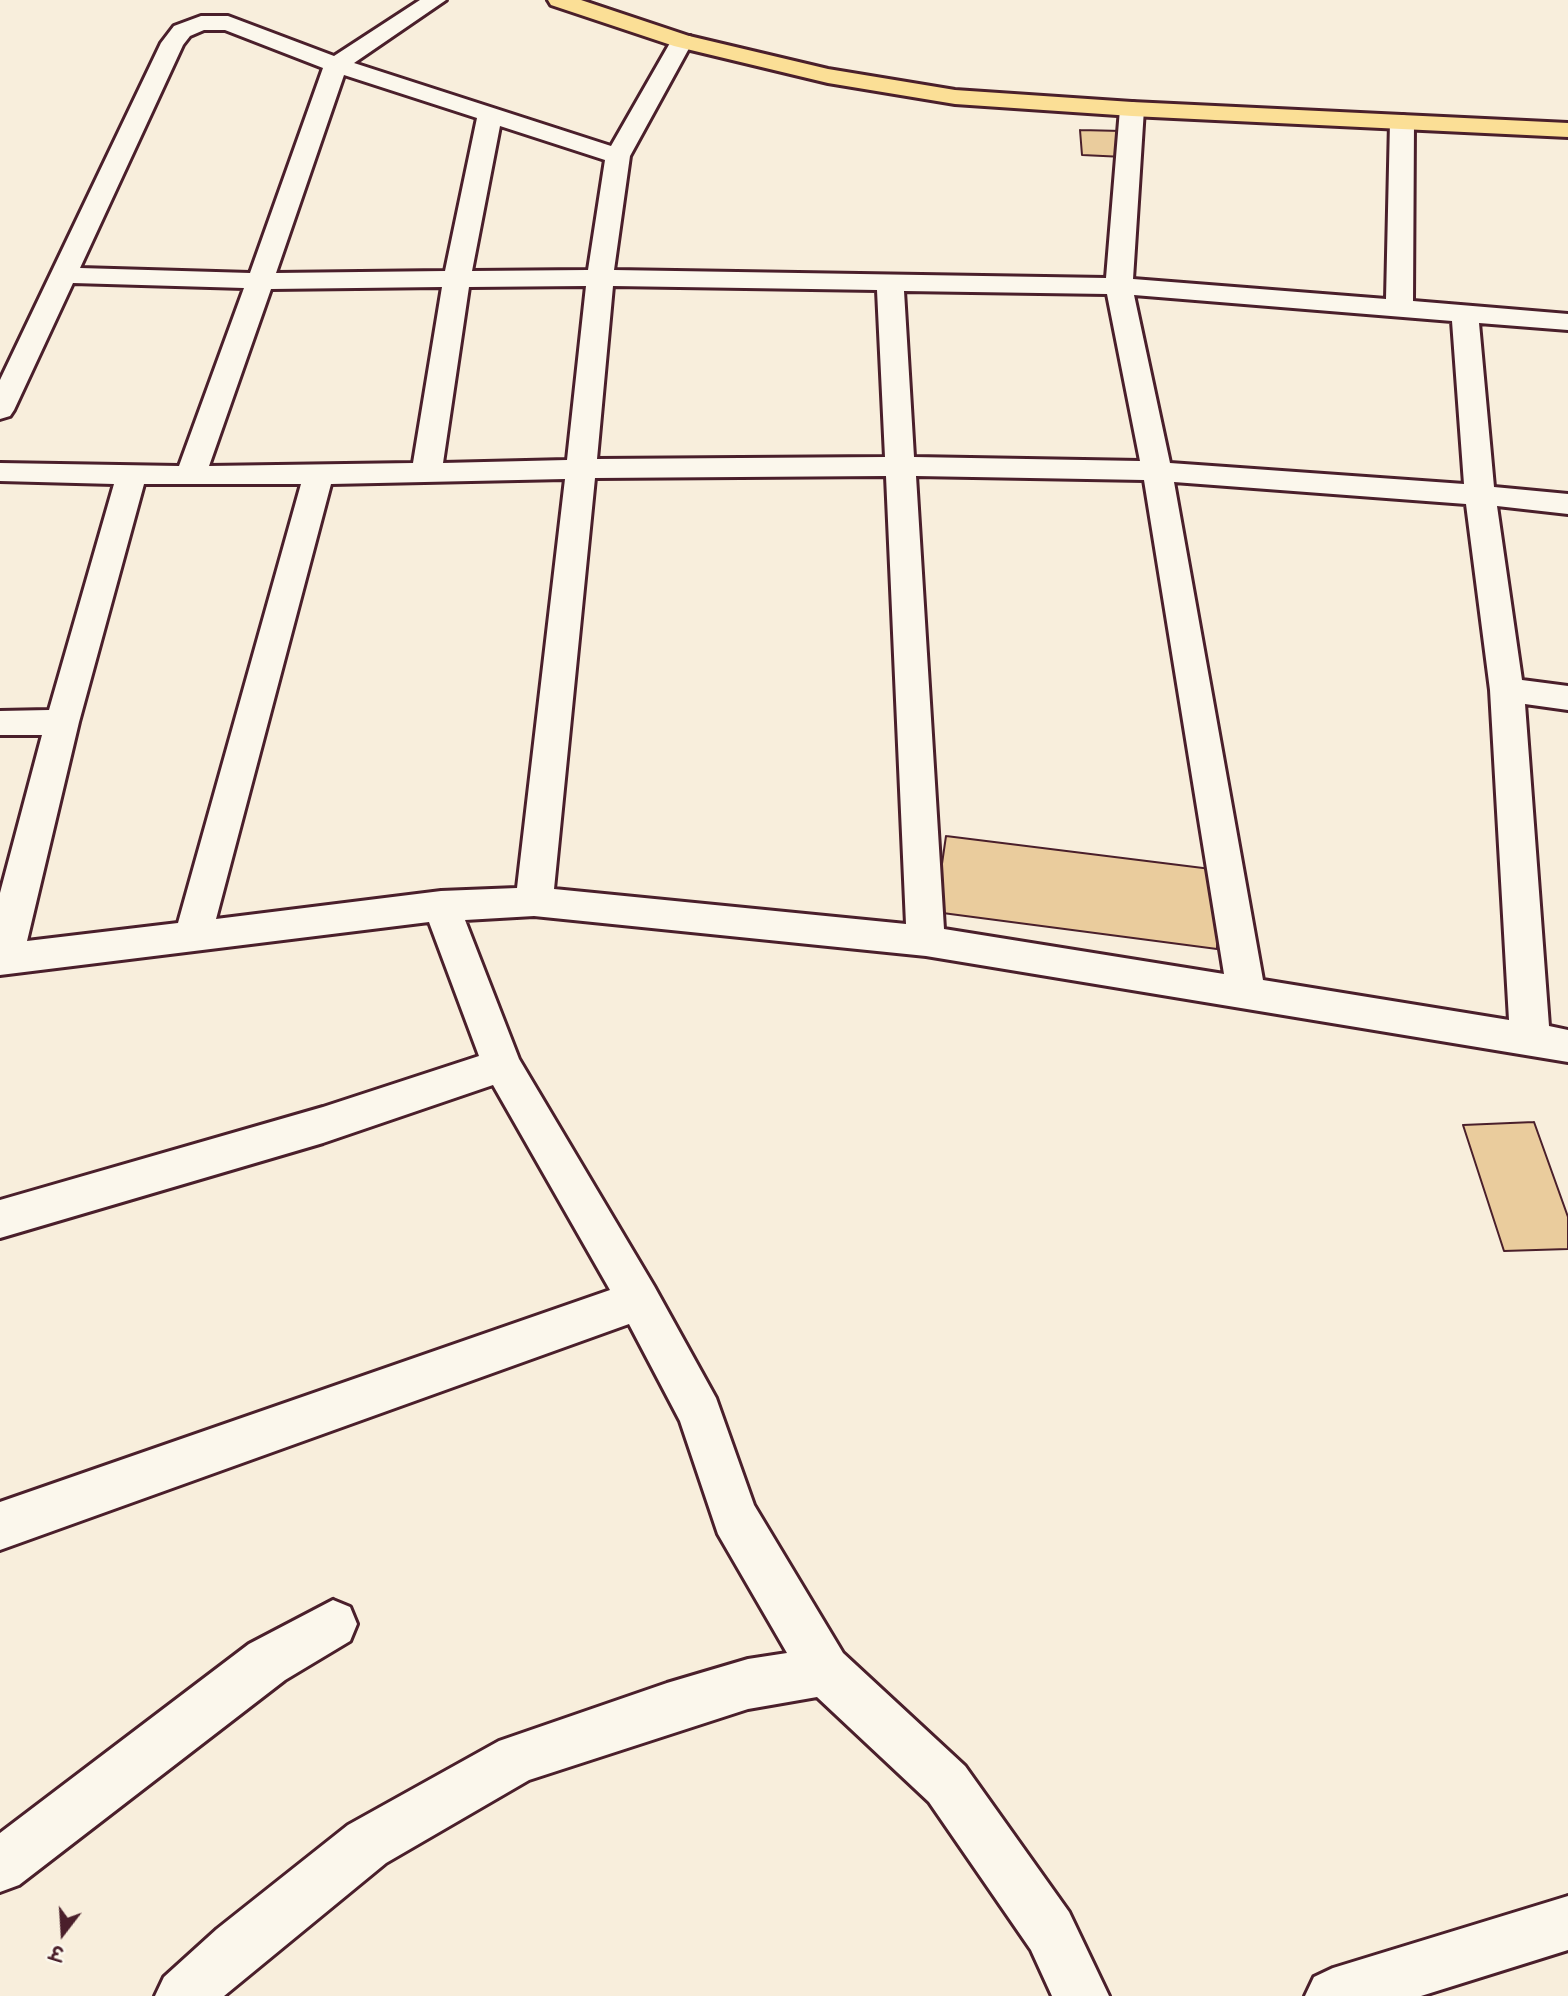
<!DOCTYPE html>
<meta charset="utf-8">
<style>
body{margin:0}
#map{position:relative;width:1568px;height:1996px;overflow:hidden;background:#f8eedc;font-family:Mali,"Playpen Sans Deva",sans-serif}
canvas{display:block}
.north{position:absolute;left:28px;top:1898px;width:70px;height:70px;-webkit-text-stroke:5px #fbf7ec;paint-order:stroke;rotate:197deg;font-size:19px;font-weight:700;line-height:28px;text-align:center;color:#4a1f2b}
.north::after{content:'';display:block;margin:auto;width:24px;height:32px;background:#4a1f2b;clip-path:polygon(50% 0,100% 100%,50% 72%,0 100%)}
</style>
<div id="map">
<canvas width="1568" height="1996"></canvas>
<div class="north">उ</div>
</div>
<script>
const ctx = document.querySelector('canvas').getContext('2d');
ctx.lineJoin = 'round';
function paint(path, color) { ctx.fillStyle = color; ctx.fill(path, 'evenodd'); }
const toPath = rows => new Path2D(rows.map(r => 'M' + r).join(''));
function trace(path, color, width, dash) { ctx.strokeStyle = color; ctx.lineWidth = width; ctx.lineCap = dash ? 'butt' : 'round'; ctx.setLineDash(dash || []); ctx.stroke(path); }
const building = toPath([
 [1080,130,1122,131,1124,157,1082,155,1080,130],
 [946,836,1219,870,1217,949,935,912,946,836],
 [1534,1122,1568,1217,1568,1249,1504,1251,1463,1125,1534,1122]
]);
paint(building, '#eacc9d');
trace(building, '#4a1f2b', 2);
const minor = toPath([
 [420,0,446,0,354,63,611,146,674,36,690,36,693,41,630,156,614,270,1106,278,1120,109,1124,104,1132,102,1140,104,1144,109,1133,279,1386,299,1390,122,1394,117,1402,115,1410,117,1414,122,1413,301,1568,314,1568,330,1479,323,1494,487,1568,494,1568,514,1497,506,1522,680,1568,686,1568,710,1525,704,1549,1026,1568,1030,1568,1062,926,956,534,916,465,920,519,1059,654,1286,716,1398,754,1505,843,1653,965,1766,1069,1912,1109,1996,1052,1996,1031,1950,929,1802,817,1697,748,1709,529,1780,386,1863,224,1996,155,1996,164,1977,217,1929,348,1825,499,1741,667,1683,748,1659,787,1653,718,1534,680,1421,629,1324,0,1550,0,1502,610,1290,493,1085,323,1143,0,1238,0,1200,323,1107,479,1056,429,922,0,975,0,893,42,735,0,735,0,711,49,710,114,484,0,481,0,463,179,466,244,288,73,283,14,410,10,416,0,419,0,380,161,43,174,26,201,16,228,16,334,56,420,0],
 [204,30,225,30,323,68,250,273,80,268,183,45,190,36,204,30],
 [344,75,477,118,445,271,276,273,344,75],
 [500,126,605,160,588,270,472,271,500,126],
 [586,286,567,460,443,463,469,287,586,286],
 [613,286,877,290,885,457,597,459,613,286],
 [442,287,413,463,209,466,271,289,442,287],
 [904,291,1107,294,1140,461,914,457,904,291],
 [1134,295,1452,321,1464,484,1170,463,1134,295],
 [886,476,906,924,554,889,595,478,886,476],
 [916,476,1144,480,1224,974,944,929,916,476],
 [565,479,517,888,441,891,216,919,331,484,565,479],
 [1174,482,1466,504,1490,690,1509,1020,1263,980,1174,482],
 [144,484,301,484,178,923,27,941,79,722,144,484],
 [333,1600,350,1607,357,1624,350,1641,285,1680,19,1885,0,1892,0,1833,249,1644,333,1600],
 [1568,1896,1568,1950,1421,1996,1305,1996,1314,1977,1333,1968,1568,1896]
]);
const primary = toPath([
 [548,0,581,0,689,36,828,69,955,90,1132,102,1568,123,1568,137,1132,116,955,104,828,83,674,46,551,5,548,0]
]);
trace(minor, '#4a1f2b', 6);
trace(primary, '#4a1f2b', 6);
paint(minor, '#fbf7ec');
paint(primary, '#fbdf96');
</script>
